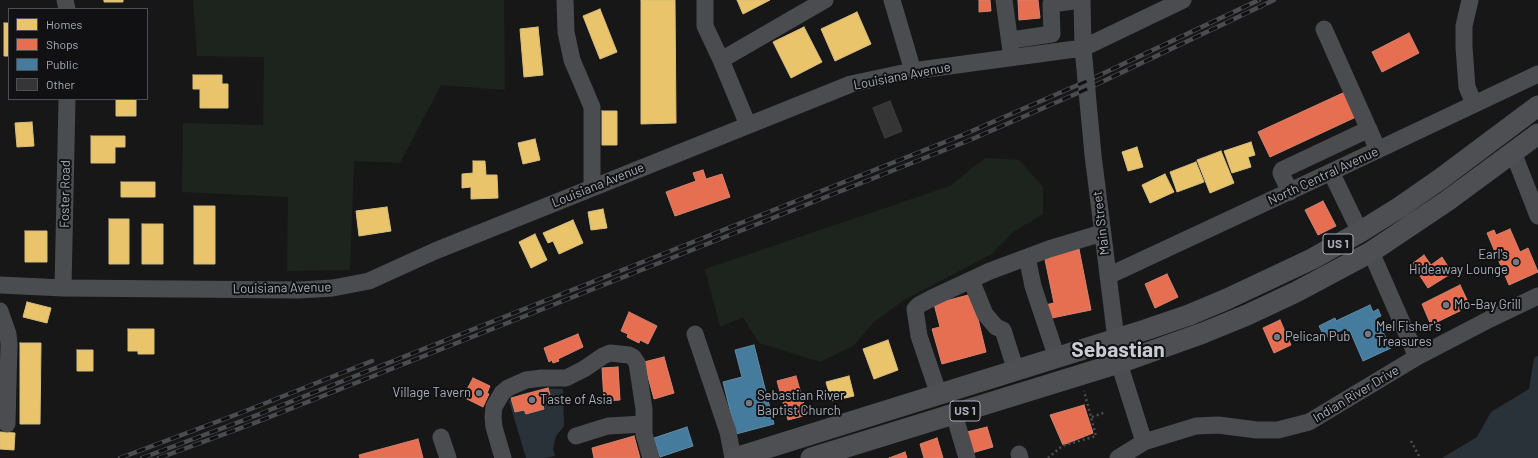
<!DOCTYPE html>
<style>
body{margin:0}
#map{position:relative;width:1538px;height:458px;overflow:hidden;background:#171717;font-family:Barlow,sans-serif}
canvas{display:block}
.legend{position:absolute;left:8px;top:8px;width:140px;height:92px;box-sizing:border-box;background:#111113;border:1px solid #4d4f55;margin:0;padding:5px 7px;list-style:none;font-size:12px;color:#a8adb8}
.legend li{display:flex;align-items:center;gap:8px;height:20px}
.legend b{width:20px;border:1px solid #4d4f55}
</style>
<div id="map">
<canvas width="1538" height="458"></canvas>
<ul class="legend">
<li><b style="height:11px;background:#e9c46a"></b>Homes</li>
<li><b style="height:11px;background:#e76f51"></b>Shops</li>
<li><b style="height:11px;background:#457b9d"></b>Public</li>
<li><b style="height:11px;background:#353536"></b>Other</li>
</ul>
</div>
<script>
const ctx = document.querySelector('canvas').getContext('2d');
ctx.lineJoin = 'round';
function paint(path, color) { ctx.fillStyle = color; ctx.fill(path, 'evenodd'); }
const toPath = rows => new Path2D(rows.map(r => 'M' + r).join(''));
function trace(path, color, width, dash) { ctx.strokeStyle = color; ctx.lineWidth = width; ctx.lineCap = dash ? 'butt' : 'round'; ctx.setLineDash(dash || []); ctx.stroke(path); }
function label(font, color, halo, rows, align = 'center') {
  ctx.font = font + ' Barlow,sans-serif'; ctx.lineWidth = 4; ctx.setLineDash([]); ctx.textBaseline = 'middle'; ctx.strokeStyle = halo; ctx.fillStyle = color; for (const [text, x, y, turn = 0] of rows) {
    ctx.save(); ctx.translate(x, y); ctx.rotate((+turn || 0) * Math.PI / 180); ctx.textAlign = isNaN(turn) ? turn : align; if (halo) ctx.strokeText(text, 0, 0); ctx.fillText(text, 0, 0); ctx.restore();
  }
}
paint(toPath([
 [193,0,504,0,505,90,441,85,400,163,354,161,350,270,287,271,288,197,182,192,183,123,263,125,264,57,197,56],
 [985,158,1019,160,1043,187,1043,214,1013,232,992,254,904,300,874,322,853,346,820,362,759,343,743,317,720,327,705,269,950,186]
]), '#1d241e');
paint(toPath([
 [1538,356,1538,458,1442,458,1477,437,1491,412,1529,389,1534,358],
 [545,388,563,389,564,426,556,436,553,449,555,456,545,458,526,458,509,401,521,394]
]), '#2a3239');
const homes = toPath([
 [104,0,123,0,123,2,104,2,104,0],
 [641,0,675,0,676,123,641,124,641,0],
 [737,0,770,0,743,14,737,0],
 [600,9,617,52,600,59,583,16,600,9],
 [857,12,871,44,835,61,821,29,857,12],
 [4,23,9,23,9,56,4,56,4,23],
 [538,27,543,75,524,77,520,29,538,27],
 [804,27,822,62,791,78,773,42,804,27],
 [193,75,222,75,222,84,228,84,228,108,200,108,200,89,193,89,193,75],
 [116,99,136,99,136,116,116,116,116,99],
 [602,111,617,111,617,145,602,145,602,111],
 [32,122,34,146,17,147,15,123,32,122],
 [91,136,125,136,125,147,115,147,115,163,91,163,91,136],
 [535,139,540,160,523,164,518,143,535,139],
 [1251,142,1255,155,1248,157,1251,167,1232,173,1224,151,1251,142],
 [1137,147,1143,167,1128,171,1122,152,1137,147],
 [1221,151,1234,183,1210,193,1197,160,1221,151],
 [473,161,485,161,486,175,497,175,498,198,471,199,471,187,462,188,462,174,473,173,473,161],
 [1196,162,1204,182,1177,192,1170,172,1196,162],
 [1165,174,1174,192,1150,203,1142,185,1165,174],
 [121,182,155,182,155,197,121,197,121,182],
 [194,206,215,206,215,264,194,264,194,206],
 [387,207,391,231,359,236,356,211,387,207],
 [603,209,607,228,591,230,588,212,603,209],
 [109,219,129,219,129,264,109,264,109,219],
 [573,220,583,243,559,254,553,241,548,243,543,233,573,220],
 [142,224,163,224,163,264,142,264,142,224],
 [25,231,47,231,47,262,25,262,25,231],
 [535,234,547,260,531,268,519,242,535,234],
 [27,302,51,308,47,323,23,317,27,302],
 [128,329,154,329,154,354,138,354,138,351,128,351,128,329],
 [888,340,898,370,874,379,863,349,888,340],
 [20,343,41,343,40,424,20,424,20,343],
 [77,350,93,350,93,371,77,371,77,350],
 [849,376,854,396,831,401,826,382,849,376],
 [0,432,15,433,14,450,0,449,0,432]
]);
paint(homes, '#e9c46a');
trace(homes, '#d6bd81', 1);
const shops = toPath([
 [979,0,990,0,991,11,979,12,979,0],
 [1018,0,1038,0,1040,18,1019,20,1018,0],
 [1409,33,1419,53,1382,72,1372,52,1409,33],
 [1345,92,1356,117,1270,157,1258,132,1345,92],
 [703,170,706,179,722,174,730,197,675,216,666,192,696,181,693,173,703,170],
 [1323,201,1336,226,1318,235,1305,210,1323,201],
 [1510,229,1520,252,1528,248,1538,272,1509,285,1487,233,1494,230,1496,235,1510,229],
 [1079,249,1091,310,1047,319,1045,305,1054,303,1044,255,1079,249],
 [1424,255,1431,265,1442,257,1452,273,1428,288,1412,264,1424,255],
 [1167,274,1178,297,1155,308,1145,284,1167,274],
 [1460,285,1470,306,1431,325,1422,304,1460,285],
 [972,294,986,352,942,364,932,329,940,327,934,304,972,294],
 [629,312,657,326,648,344,640,340,639,343,627,337,628,334,621,331,629,312],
 [1280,320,1291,345,1274,353,1263,328,1280,320],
 [578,334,583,347,558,359,559,361,553,363,552,360,549,362,544,348,578,334],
 [664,357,674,393,654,399,644,362,664,357],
 [618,367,620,400,604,401,602,368,618,367],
 [796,376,807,415,788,420,777,381,796,376],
 [473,378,490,386,487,393,489,394,483,407,463,397,473,378],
 [548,388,552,402,543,405,544,409,526,414,524,410,515,412,511,398,548,388],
 [1084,405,1093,433,1063,445,1050,415,1084,405],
 [987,427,993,447,972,453,967,432,987,427],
 [634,436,640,458,594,458,592,448,634,436],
 [937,438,943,458,924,458,920,444,937,438],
 [418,439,423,458,360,458,359,455,418,439],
 [905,452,907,458,889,458,905,452]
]);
paint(shops, '#e76f51');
trace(shops, '#d48270', 1);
const public = toPath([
 [1370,305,1373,312,1378,309,1381,316,1376,318,1391,348,1363,361,1350,331,1342,330,1325,338,1319,326,1335,318,1336,321,1370,305],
 [754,345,774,424,736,434,723,382,742,377,735,350,754,345],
 [687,427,693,446,660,457,654,438,687,427]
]);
paint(public, '#457b9d');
trace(public, '#638aa5', 1);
const building = toPath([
 [890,101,902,131,885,138,873,108,890,101]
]);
paint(building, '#353536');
trace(building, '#3f4043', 1);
trace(toPath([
 [1092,417,1106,412],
 [1411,441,1420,458],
 [1048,458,1062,446,1096,436,1084,391]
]), '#4d4e52', 2.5, [2, 3]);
trace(toPath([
 [65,0,67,9],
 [565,0,566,32,572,60,592,107,592,187],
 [705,0,705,26,721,60,748,125],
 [892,0,910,61,912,71],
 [1004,0,1011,51],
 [1082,0,1083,48,1093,155,1119,363,1144,442],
 [1470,0,1464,26,1464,47,1467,87,1474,104],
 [1324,29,1378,150],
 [1011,40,1052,34,1051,4,1081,0],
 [721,60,825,0],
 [1513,152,1538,216],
 [1331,172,1360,232],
 [1290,192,1281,173,1282,170,1369,129],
 [1371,252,1417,357],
 [1027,257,1033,286,1057,358],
 [1108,276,1331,172,1538,74],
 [971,280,985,314,996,327,1003,330,1016,371],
 [0,285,63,288,299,290,333,288,369,281,435,251,851,84,912,71,1083,48,1183,0],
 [63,288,67,99],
 [0,311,8,334,9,344,7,424],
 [695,334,728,432,733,458],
 [939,395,919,336,915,309,919,305,932,298,990,271,1049,249,1102,233],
 [954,414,967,458],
 [576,436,608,426,644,424],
 [441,437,448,458],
 [1019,454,1020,458],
 [503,458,494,427,493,417,494,407,502,393,508,388,526,380,542,378,566,378,584,369,603,356,610,353,629,355,633,357,637,363,644,409,644,434,651,458],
 [1118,458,1144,442,1196,426,1218,425,1257,430,1278,430,1309,422,1417,357,1490,319,1538,296]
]), '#4b4c50', 17);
trace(toPath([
 [735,458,1145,330,1189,315,1227,299,1312,259,1360,232,1400,207,1439,180,1538,106],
 [811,458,1119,363,1203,333,1247,315,1296,292,1371,252,1447,201,1538,134]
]), '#4d4f52', 21);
const rail = toPath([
 [120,458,243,412,372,361],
 [142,458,247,419,965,134,1087,81,1259,0],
 [159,458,252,424,970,140,1087,89,1274,0]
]);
trace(rail, '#4b4c4f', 4.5);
trace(rail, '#111113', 3, [9]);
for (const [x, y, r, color] of [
 [1516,262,4,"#757880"],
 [1446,305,4,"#757880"],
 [1368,334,4,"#757880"],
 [1277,337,4,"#757880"],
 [479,393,4,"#757880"],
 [532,400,4,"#757880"],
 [749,403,4,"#757880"]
]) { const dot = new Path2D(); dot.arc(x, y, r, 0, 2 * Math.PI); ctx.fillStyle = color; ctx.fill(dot); trace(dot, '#111113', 1.5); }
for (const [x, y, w] of [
 [1338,244,30],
 [965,411,30]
]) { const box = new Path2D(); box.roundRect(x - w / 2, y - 10, w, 20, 3); ctx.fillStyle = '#111113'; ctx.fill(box); trace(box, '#a8adb8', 1); }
label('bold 12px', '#a8adb8', null, [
 ["US 1",1338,244],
 ["US 1",965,411]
]);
label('13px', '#a8adb8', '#111113', [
 ["Louisiana Avenue",902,76,-11],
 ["North Central Avenue",1323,176,-25],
 ["Louisiana Avenue",598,185,-22],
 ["Foster Road",65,194,-89],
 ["Main Street",1101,223,-97],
 ["Louisiana Avenue",282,288,-1],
 ["Indian River Drive",1356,394,-31]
]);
label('13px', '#a8adb8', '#111113', [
 ["Earl's",1508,255,"right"],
 ["Hideaway Lounge",1508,270,"right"],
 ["Mo-Bay Grill",1454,305],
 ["Mel Fisher's",1376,327],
 ["Treasures",1376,342],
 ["Pelican Pub",1285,337],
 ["Village Tavern",471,393,"right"],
 ["Sebastian River",757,396],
 ["Baptist Church",757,411],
 ["Taste of Asia",540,400]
], 'left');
label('bold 21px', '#c9ccd4', '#111113', [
 ["Sebastian",1118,350]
]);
</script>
